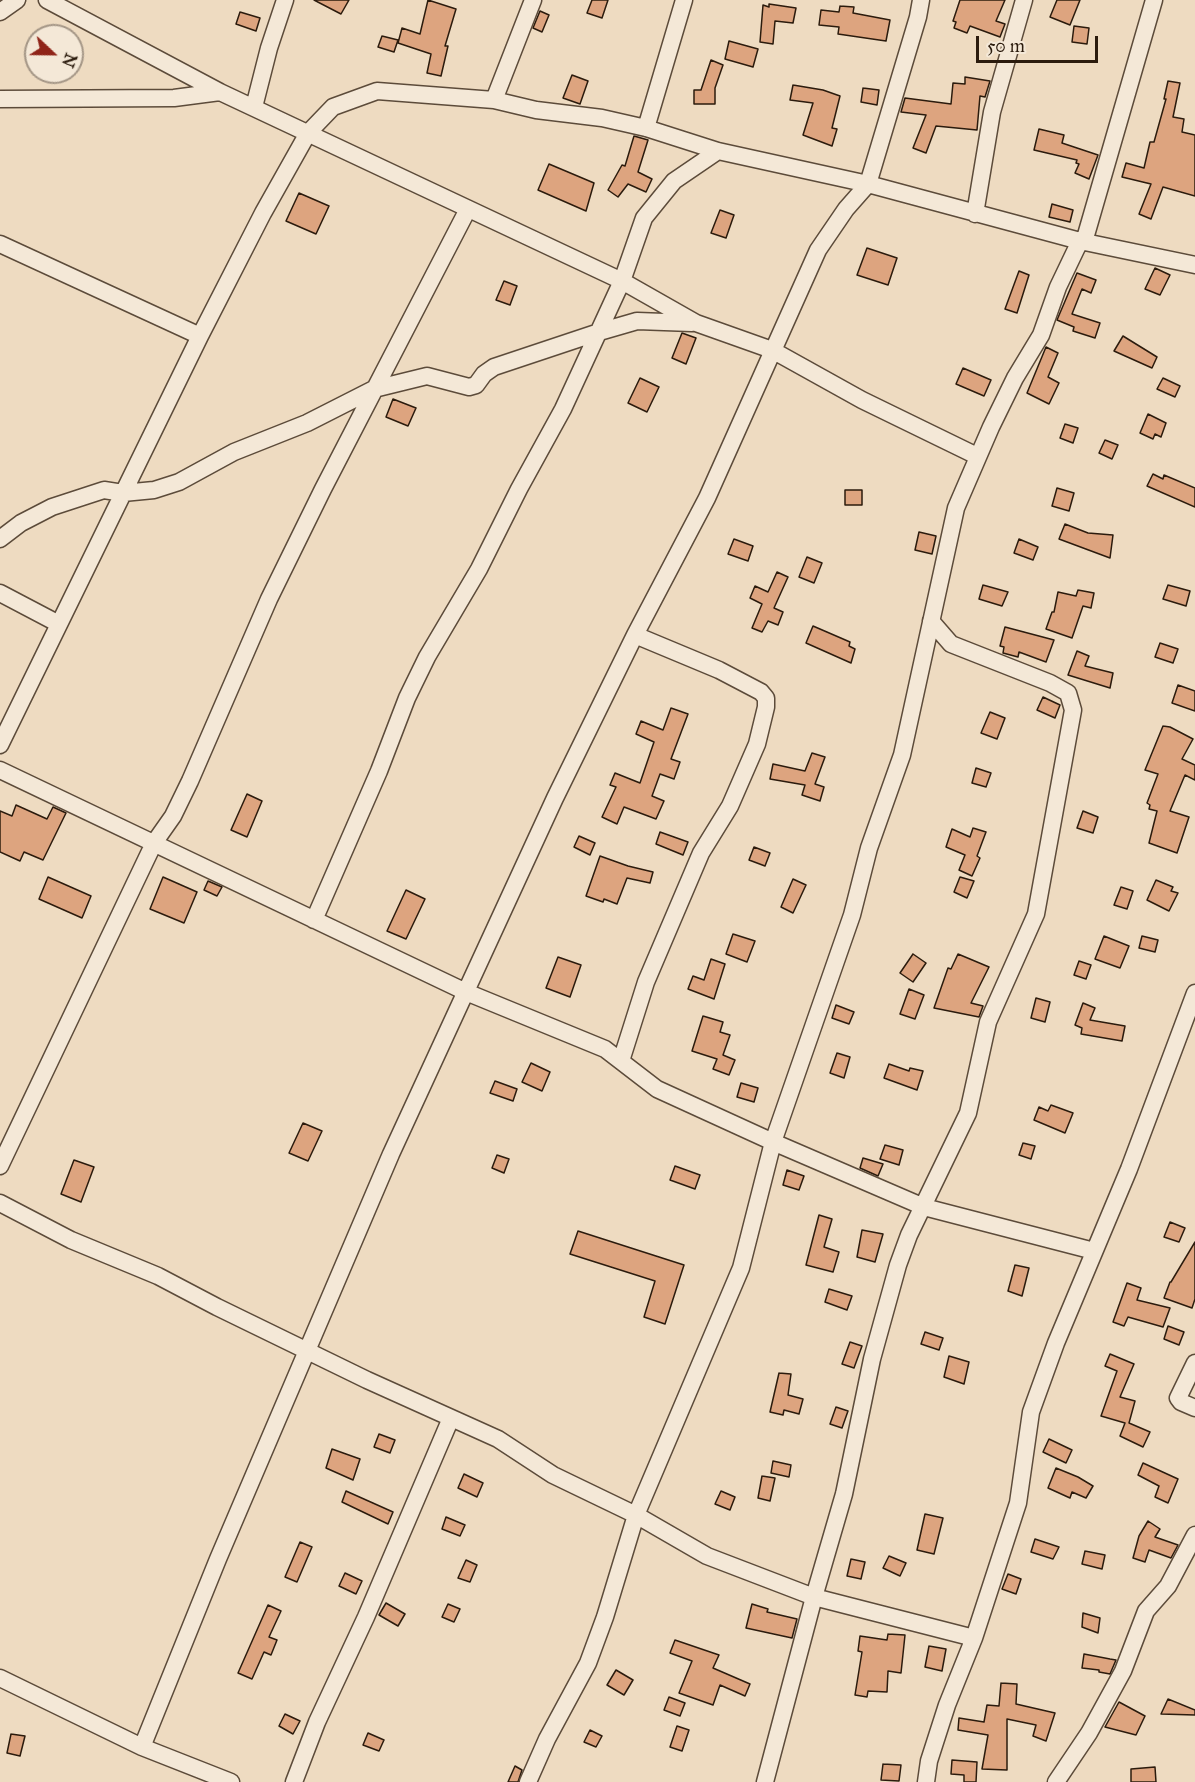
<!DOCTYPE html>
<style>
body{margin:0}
#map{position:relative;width:1195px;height:1782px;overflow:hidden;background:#eedbc1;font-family:"IM FELL Great Primer",serif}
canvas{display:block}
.north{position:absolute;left:24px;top:24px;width:60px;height:60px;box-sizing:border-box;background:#f4e8d7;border:2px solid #a49686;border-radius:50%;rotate:112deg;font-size:16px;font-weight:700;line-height:24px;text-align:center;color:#2b1b0d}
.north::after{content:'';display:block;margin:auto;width:21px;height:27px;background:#8f2418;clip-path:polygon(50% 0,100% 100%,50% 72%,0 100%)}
.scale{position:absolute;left:976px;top:36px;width:122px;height:27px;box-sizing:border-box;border:3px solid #2b1b0d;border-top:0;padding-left:8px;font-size:18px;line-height:21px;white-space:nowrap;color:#2b1b0d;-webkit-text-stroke:4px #f4e8d7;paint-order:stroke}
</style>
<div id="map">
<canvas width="1195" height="1782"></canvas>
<div class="north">N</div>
<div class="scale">50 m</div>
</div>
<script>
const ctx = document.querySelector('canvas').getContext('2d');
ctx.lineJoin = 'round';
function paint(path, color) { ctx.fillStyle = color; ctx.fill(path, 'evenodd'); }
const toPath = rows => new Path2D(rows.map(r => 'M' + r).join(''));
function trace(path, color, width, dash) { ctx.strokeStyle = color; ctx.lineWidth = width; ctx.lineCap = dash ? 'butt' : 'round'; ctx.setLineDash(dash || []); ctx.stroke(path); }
const building = toPath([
 [314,0,349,0,341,14,314,0],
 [428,0,456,9,445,46,448,46,441,76,427,73,431,54,398,43,402,28,420,34,428,0],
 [592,0,608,0,602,18,587,13,592,0],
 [960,0,1005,0,996,21,1005,24,1000,37,970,26,967,33,954,28,956,22,953,21,960,0],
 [1057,0,1080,0,1070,25,1050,17,1057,0],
 [769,4,796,8,793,23,775,21,773,44,760,42,763,5,769,7,769,4],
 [840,6,854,7,853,13,890,20,886,41,838,34,839,27,819,25,821,10,839,12,840,6],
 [540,11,549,15,542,32,533,28,540,11],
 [240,12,260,18,256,31,236,24,240,12],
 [1074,26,1089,28,1087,44,1072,42,1074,26],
 [382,36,398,40,394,52,378,47,382,36],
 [729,41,758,49,753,67,725,59,729,41],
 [711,60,723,65,715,88,715,104,694,104,694,90,701,90,711,60],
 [572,75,588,81,580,104,563,98,572,75],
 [965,77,990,81,985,97,980,96,977,130,936,126,926,153,913,148,926,115,901,112,905,98,951,104,953,83,965,84,965,77],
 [1168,81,1180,83,1173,117,1184,119,1182,132,1195,135,1195,196,1163,187,1151,219,1139,214,1151,184,1122,177,1126,163,1144,168,1150,142,1154,142,1166,99,1164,99,1168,81],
 [793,85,823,90,840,96,832,128,837,129,832,146,803,135,813,103,790,100,793,85],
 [863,88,879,90,877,105,861,102,863,88],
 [1039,129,1064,135,1062,143,1098,155,1089,179,1075,173,1079,164,1076,163,1077,160,1034,150,1039,129],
 [634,136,648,140,638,172,652,179,646,192,628,184,618,197,608,190,622,165,625,166,634,136],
 [549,164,594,183,586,211,538,190,549,164],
 [299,193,329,206,316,234,286,221,299,193],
 [1052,204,1073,210,1070,222,1049,217,1052,204],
 [720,210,734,215,726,238,711,233,720,210],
 [867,248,897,258,888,285,857,275,867,248],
 [1155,268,1170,275,1160,295,1145,289,1155,268],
 [1019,271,1029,275,1017,313,1005,309,1019,271],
 [1077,273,1096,280,1091,293,1082,289,1072,314,1100,323,1095,338,1073,331,1074,327,1057,320,1077,273],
 [504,281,517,286,510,305,496,300,504,281],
 [682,333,696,338,686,364,672,358,682,333],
 [1123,336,1157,357,1152,368,1114,351,1123,336],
 [1046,347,1058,353,1048,377,1059,383,1049,404,1027,393,1046,347],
 [963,368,991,380,984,396,956,384,963,368],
 [640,378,659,387,647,412,628,403,640,378],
 [1163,378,1180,386,1175,397,1157,389,1163,378],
 [393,399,416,408,408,426,386,417,393,399],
 [1148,414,1166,423,1161,437,1155,434,1153,439,1140,433,1148,414],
 [1065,424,1078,428,1073,443,1060,438,1065,424],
 [1105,440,1118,445,1112,459,1099,453,1105,440],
 [1153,474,1163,479,1164,475,1195,488,1195,507,1147,486,1153,474],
 [1057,488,1074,493,1069,511,1052,506,1057,488],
 [845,490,862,490,862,505,845,505,845,490],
 [1065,524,1088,533,1113,535,1110,558,1059,539,1065,524],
 [919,532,936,536,932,554,915,550,919,532],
 [734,539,753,546,748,561,728,554,734,539],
 [1019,539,1038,547,1033,560,1014,553,1019,539],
 [807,557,822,563,814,583,799,577,807,557],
 [777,572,788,577,774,608,783,612,778,625,768,621,762,632,752,628,762,604,750,598,755,586,768,592,777,572],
 [983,585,1008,592,1002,606,979,599,983,585],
 [1168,585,1190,591,1186,606,1163,599,1168,585],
 [1078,590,1094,593,1091,608,1083,606,1072,638,1046,629,1052,612,1054,612,1058,592,1076,596,1078,590],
 [813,626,850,642,849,646,855,649,851,663,806,643,813,626],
 [1005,627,1054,640,1046,662,1019,652,1018,657,1003,653,1004,647,1000,646,1005,627],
 [1160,643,1178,649,1173,663,1155,657,1160,643],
 [1077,651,1089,656,1085,666,1113,673,1110,688,1068,675,1077,651],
 [1178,685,1195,691,1195,711,1172,703,1178,685],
 [1043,697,1060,705,1055,718,1037,710,1043,697],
 [671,708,688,714,671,759,680,762,674,779,660,774,652,796,664,801,656,819,624,807,617,824,602,817,616,787,610,785,615,773,640,783,654,742,636,734,641,721,663,730,671,708],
 [990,712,1005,718,997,739,981,733,990,712],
 [1163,726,1170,727,1193,739,1182,759,1195,765,1195,780,1185,775,1170,811,1189,817,1177,853,1149,843,1157,811,1149,809,1150,805,1147,803,1158,774,1145,770,1163,726],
 [812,753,825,757,815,784,824,787,820,801,802,795,805,785,770,779,773,764,805,771,812,753],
 [976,768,991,773,986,787,972,783,976,768],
 [247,794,262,801,247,837,231,830,247,794],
 [16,805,47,819,53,807,66,813,43,860,24,852,20,861,0,852,0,811,12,816,16,805],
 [1083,811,1098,817,1093,833,1077,828,1083,811],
 [973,828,986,832,977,856,980,858,972,876,959,870,965,855,946,847,952,829,970,837,973,828],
 [660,832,688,842,683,855,656,844,660,832],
 [579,836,595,843,590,855,574,847,579,836],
 [754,847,770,853,765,866,749,860,754,847],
 [600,856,628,866,653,872,650,883,627,878,617,904,604,899,603,902,586,896,600,856],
 [48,877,91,896,82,918,39,899,48,877],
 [163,877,197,892,184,923,150,909,163,877],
 [960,877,974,881,967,898,954,892,960,877],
 [793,879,806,885,793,913,781,907,793,879],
 [1156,880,1173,887,1171,891,1178,893,1169,911,1147,900,1156,880],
 [208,881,222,887,217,896,204,890,208,881],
 [1121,887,1133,891,1127,909,1114,905,1121,887],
 [406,890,425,899,406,939,387,931,406,890],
 [733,934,755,941,747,962,726,954,733,934],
 [1104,936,1129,946,1120,968,1095,959,1104,936],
 [1142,936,1158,940,1155,952,1139,948,1142,936],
 [913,954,926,963,913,982,900,973,913,954],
 [958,954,989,967,971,1003,983,1006,979,1017,934,1008,948,968,951,969,958,954],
 [558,957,581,965,570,997,546,988,558,957],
 [711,959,725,964,714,999,688,989,693,976,704,980,711,959],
 [1079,961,1091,965,1086,979,1074,975,1079,961],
 [909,989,924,995,915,1019,900,1014,909,989],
 [1036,998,1050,1002,1045,1022,1031,1018,1036,998],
 [1083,1003,1095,1008,1090,1020,1125,1026,1122,1041,1081,1034,1082,1028,1075,1025,1083,1003],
 [836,1005,854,1012,849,1024,832,1018,836,1005],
 [703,1016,723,1022,720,1032,730,1035,723,1055,735,1060,729,1075,713,1069,717,1059,692,1051,703,1016],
 [837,1053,850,1057,844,1078,830,1073,837,1053],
 [531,1063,550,1072,542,1091,522,1082,531,1063],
 [889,1064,909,1071,910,1068,923,1071,917,1090,884,1078,889,1064],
 [495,1081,517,1089,513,1101,490,1093,495,1081],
 [741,1083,758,1088,754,1102,737,1097,741,1083],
 [1051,1105,1073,1113,1065,1133,1034,1120,1039,1107,1048,1111,1051,1105],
 [303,1123,322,1131,308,1161,289,1153,303,1123],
 [1023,1143,1035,1146,1031,1159,1019,1155,1023,1143],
 [885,1145,903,1150,899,1165,880,1159,885,1145],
 [497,1155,509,1159,504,1173,492,1168,497,1155],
 [863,1158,883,1164,878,1176,860,1168,863,1158],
 [74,1160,94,1167,81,1202,61,1194,74,1160],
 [675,1166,700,1175,695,1189,670,1180,675,1166],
 [787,1170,804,1176,799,1190,783,1185,787,1170],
 [819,1215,832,1219,824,1247,839,1252,833,1272,806,1265,819,1215],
 [1170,1222,1185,1228,1179,1242,1164,1237,1170,1222],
 [862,1230,883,1234,875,1262,857,1257,862,1230],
 [578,1231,684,1265,665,1324,644,1317,655,1281,570,1254,578,1231],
 [1195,1242,1195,1299,1192,1308,1164,1298,1170,1282,1171,1282,1195,1242],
 [1015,1265,1029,1268,1022,1296,1008,1291,1015,1265],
 [1127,1283,1141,1288,1137,1300,1170,1308,1163,1327,1128,1317,1124,1326,1113,1322,1127,1283],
 [829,1289,852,1296,847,1310,825,1302,829,1289],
 [1168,1326,1184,1332,1179,1345,1164,1339,1168,1326],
 [925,1332,943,1338,939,1350,921,1344,925,1332],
 [850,1342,862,1346,854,1368,842,1364,850,1342],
 [1110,1354,1134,1364,1120,1397,1135,1401,1129,1423,1150,1432,1143,1447,1120,1436,1125,1423,1101,1416,1117,1371,1105,1366,1110,1354],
 [949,1356,969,1362,964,1384,944,1377,949,1356],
 [779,1373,791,1374,788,1395,803,1399,799,1414,784,1410,783,1415,770,1412,779,1373],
 [836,1407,848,1411,842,1428,830,1424,836,1407],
 [379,1434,395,1440,390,1453,374,1447,379,1434],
 [1049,1439,1072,1450,1066,1463,1043,1452,1049,1439],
 [332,1449,360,1459,353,1480,326,1468,332,1449],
 [773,1461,791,1465,789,1477,771,1473,773,1461],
 [1143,1463,1178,1479,1168,1503,1155,1497,1159,1486,1138,1475,1143,1463],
 [1056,1468,1078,1477,1093,1486,1086,1498,1072,1492,1070,1498,1048,1488,1056,1468],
 [464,1474,483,1483,477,1497,458,1488,464,1474],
 [762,1476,775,1478,770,1501,758,1498,762,1476],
 [346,1491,393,1512,388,1524,342,1502,346,1491],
 [721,1491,735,1497,730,1510,715,1504,721,1491],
 [925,1514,943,1518,934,1554,917,1550,925,1514],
 [446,1517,465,1525,460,1536,442,1529,446,1517],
 [1148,1521,1160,1529,1155,1537,1178,1545,1171,1558,1149,1550,1145,1562,1133,1558,1139,1536,1148,1521],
 [1035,1539,1059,1547,1053,1559,1031,1552,1035,1539],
 [300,1542,312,1547,297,1582,285,1577,300,1542],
 [1085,1551,1105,1555,1102,1569,1082,1564,1085,1551],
 [889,1556,906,1563,900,1576,883,1568,889,1556],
 [851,1559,865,1562,861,1579,847,1576,851,1559],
 [466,1560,477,1565,470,1582,458,1578,466,1560],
 [345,1573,362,1581,356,1594,339,1586,345,1573],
 [1008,1574,1021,1579,1016,1594,1002,1589,1008,1574],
 [386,1603,405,1614,398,1626,379,1615,386,1603],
 [448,1604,460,1609,454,1622,442,1617,448,1604],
 [752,1604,768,1609,767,1612,797,1619,792,1638,746,1628,752,1604],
 [268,1605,281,1611,269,1637,277,1640,271,1655,264,1652,252,1679,238,1673,268,1605],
 [1083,1613,1100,1618,1098,1633,1082,1627,1083,1613],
 [888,1634,905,1635,901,1673,888,1671,887,1692,868,1691,867,1697,855,1695,862,1652,858,1651,860,1636,887,1640,888,1634],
 [675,1640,719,1655,713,1668,750,1684,745,1696,720,1685,713,1705,679,1693,692,1661,670,1653,675,1640],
 [929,1646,946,1649,942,1671,925,1667,929,1646],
 [1084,1654,1110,1659,1116,1660,1110,1674,1099,1672,1099,1670,1082,1668,1084,1654],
 [616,1670,633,1680,624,1695,607,1685,616,1670],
 [1001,1683,1017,1684,1016,1704,1055,1713,1046,1741,1033,1736,1036,1725,1007,1719,1007,1770,982,1769,988,1735,958,1730,959,1718,984,1722,987,1705,999,1706,1001,1683],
 [669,1697,685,1703,680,1716,664,1710,669,1697],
 [1168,1699,1195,1710,1195,1715,1161,1714,1168,1699],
 [1119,1702,1145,1716,1136,1735,1105,1727,1119,1702],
 [285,1714,300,1721,293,1734,279,1726,285,1714],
 [677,1726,689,1730,682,1751,670,1747,677,1726],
 [590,1730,602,1736,596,1747,584,1742,590,1730],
 [368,1733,384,1740,379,1751,363,1745,368,1733],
 [11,1734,25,1736,20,1756,7,1753,11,1734],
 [952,1760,977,1762,976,1782,964,1782,964,1775,951,1774,952,1760],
 [883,1764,901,1765,899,1781,881,1780,883,1764],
 [515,1766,522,1770,518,1782,508,1782,515,1766],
 [1155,1767,1156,1782,1131,1782,1131,1769,1155,1767]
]);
paint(building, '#dda47f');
trace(building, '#2b1b0d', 1.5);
const street = toPath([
 [47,0,220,92,622,281,696,323,772,350,862,400,977,456],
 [0,12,17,0],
 [0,99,174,98,220,92],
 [494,100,533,0],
 [254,107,269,48,285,0],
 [646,128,684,0],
 [975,214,992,112,1024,0],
 [1084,242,1154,0],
 [0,244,200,336],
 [0,539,21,523,52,507,104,490,123,493,154,490,179,482,234,452,307,423,374,389,427,376,469,387,476,385,484,374,494,367,599,332,637,321,692,323],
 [0,593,59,624],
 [0,745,200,336,263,213,308,133,333,107,377,91,494,100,536,110,602,118,646,128,718,151,868,184,1080,241,1195,265],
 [0,770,466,992,605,1049,657,1089,773,1142,924,1207,1094,1251],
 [314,920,379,771,407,698,427,657,479,569,519,489,563,409,622,281,644,218,674,181,718,151],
 [621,1061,646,982,701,853,730,806,757,744,766,707,766,698,761,692,719,670,635,635],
 [0,1166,154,843,173,816,190,781,269,599,323,489,468,209],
 [0,1203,71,1240,158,1276,217,1307,367,1380,498,1439,553,1475,636,1515,707,1556,814,1597,974,1638],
 [1195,1363,1178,1398,1181,1402,1195,1408],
 [0,1678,142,1747,231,1782],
 [142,1747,218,1559,391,1154,555,798,635,635,707,498,818,250,846,209,868,184,918,17,921,0],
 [294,1782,317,1722,366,1617,451,1418],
 [528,1782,547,1739,588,1663,605,1617,636,1515,741,1268,773,1142,852,915,869,848,902,755,956,508,991,427,1015,378,1041,335,1058,287,1080,241],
 [765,1782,814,1597,844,1494,872,1359,898,1265,909,1235,968,1113,988,1022,1036,914,1073,710,1068,693,1050,683,951,644,931,621],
 [926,1782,929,1761,947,1705,974,1638,1018,1503,1031,1412,1056,1343,1129,1169,1195,993],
 [1056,1782,1089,1733,1123,1671,1146,1611,1168,1586,1195,1535]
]);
trace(street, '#5c4b3a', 19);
trace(street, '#f4e8d7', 16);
</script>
